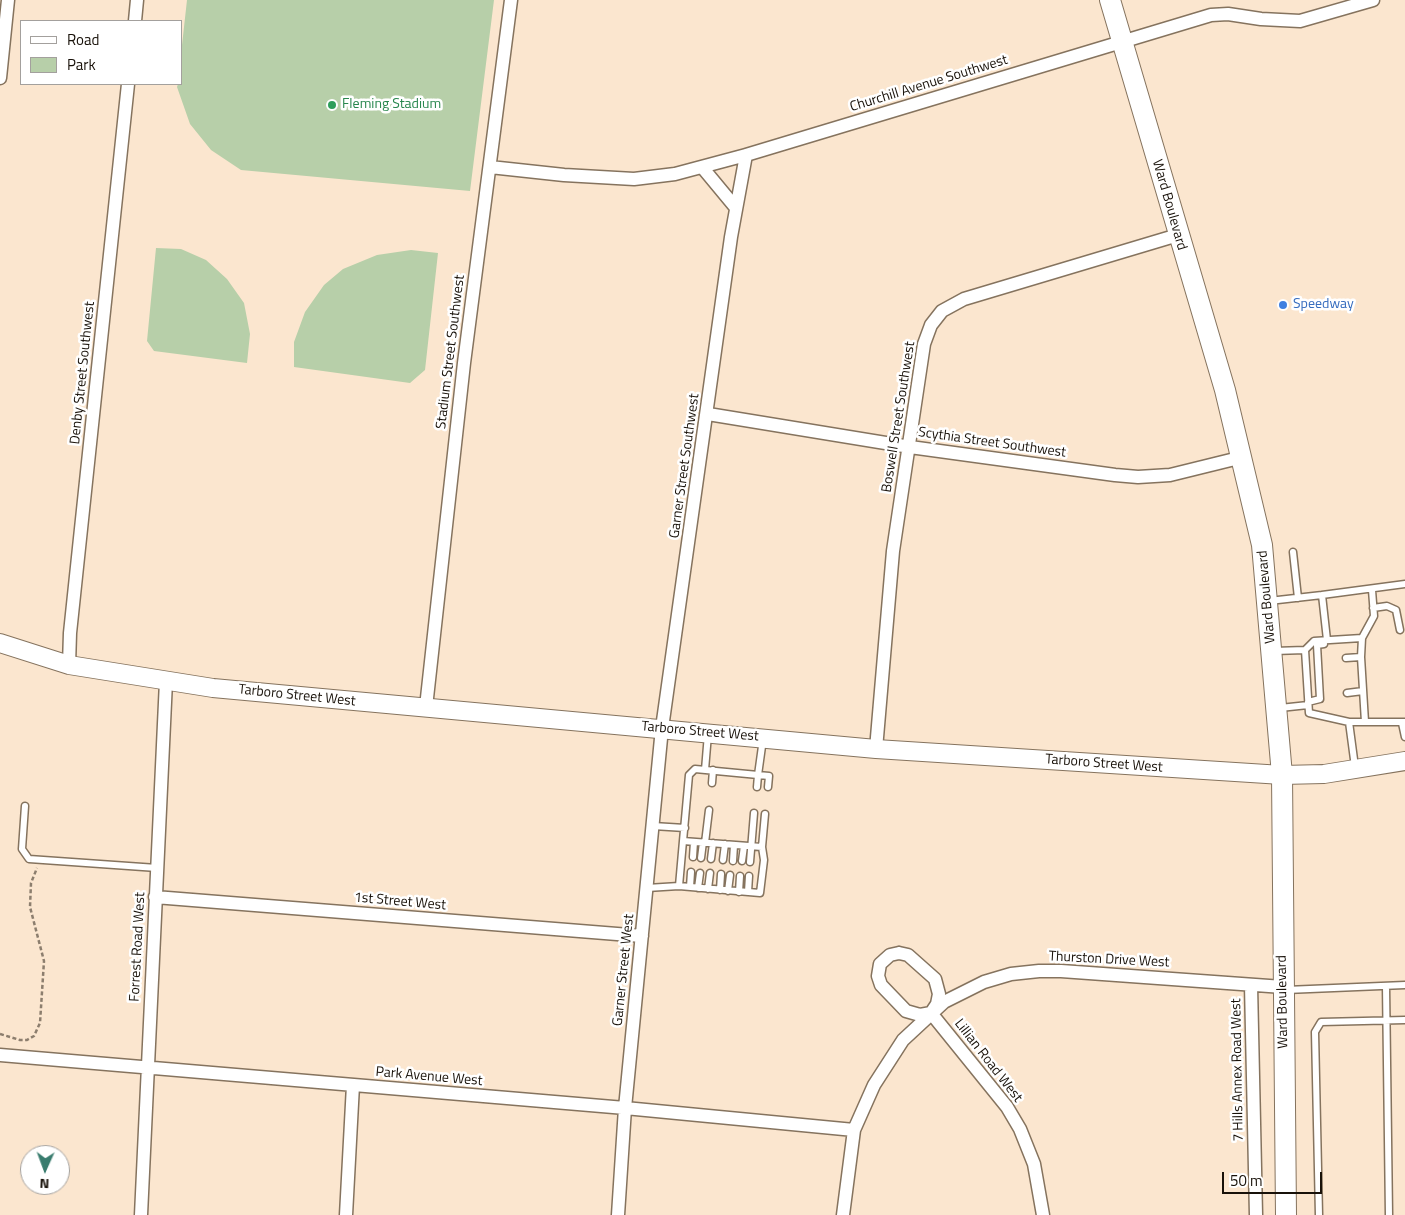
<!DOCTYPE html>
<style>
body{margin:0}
#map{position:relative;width:1405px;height:1215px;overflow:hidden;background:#fbe6cf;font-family:"Titillium Web",sans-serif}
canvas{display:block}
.legend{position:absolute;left:20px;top:20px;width:162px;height:65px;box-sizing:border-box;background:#fff;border:1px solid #a3a09d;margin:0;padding:6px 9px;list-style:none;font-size:15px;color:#181109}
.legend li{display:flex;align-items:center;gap:10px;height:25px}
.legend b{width:25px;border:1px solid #a3a09d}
.north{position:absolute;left:20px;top:1145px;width:50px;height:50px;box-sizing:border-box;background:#fff;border:1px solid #a3a09d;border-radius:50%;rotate:182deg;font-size:14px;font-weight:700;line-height:20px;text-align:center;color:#181109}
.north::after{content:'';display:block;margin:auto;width:18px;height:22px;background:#397c6e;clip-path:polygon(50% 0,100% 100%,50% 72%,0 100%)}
.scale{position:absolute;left:1222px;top:1172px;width:100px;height:22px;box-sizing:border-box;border:2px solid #181109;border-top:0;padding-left:6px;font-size:15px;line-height:18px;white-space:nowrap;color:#181109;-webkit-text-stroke:4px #fff;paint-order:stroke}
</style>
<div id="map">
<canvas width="1405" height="1215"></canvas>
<ul class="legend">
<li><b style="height:6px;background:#fff"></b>Road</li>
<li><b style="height:14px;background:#b7cfa9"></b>Park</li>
</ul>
<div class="north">N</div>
<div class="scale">50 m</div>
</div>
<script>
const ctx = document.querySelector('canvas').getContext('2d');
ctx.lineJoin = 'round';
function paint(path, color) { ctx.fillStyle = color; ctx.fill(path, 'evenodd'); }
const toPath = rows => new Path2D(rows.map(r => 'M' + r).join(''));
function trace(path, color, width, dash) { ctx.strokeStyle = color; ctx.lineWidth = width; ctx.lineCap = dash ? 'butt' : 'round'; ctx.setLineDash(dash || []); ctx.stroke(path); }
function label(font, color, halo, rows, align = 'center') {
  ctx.font = font + ' "Titillium Web",sans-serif'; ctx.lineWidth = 5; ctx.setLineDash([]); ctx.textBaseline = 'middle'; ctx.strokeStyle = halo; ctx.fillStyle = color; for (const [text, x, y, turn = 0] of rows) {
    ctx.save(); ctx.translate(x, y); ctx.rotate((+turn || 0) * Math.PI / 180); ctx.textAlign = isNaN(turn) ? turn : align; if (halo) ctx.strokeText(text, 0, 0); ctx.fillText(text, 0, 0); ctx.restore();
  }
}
paint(toPath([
 [187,0,494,0,470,191,241,170,211,150,190,124,177,87,178,84,181,84,181,54],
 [156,248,181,249,206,260,227,279,244,303,250,334,247,363,154,351,147,341],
 [411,250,438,253,425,370,410,383,294,367,294,342,305,312,324,285,343,269,377,255]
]), '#b7cfa9');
const lane = toPath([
 [1293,552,1298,598],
 [1322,595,1405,584],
 [1269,601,1322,595,1327,640],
 [1373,608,1387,606,1396,610,1400,630],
 [1362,638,1374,616,1372,590],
 [1274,651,1305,650],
 [1346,658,1361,657],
 [1347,693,1363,691],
 [1308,702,1320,699,1317,645,1324,644],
 [1280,708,1308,705],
 [1349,722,1309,713,1305,650,1314,641,1362,638,1361,657,1365,722],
 [1402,723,1405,737],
 [763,739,758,775,695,769,689,775,683,841,762,847,765,814],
 [1355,767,1349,722,1405,722],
 [705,770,708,734],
 [712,783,713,770],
 [757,787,758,775,769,776,768,787],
 [25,806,22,849,29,859,157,868],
 [653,826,685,828],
 [705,843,709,810],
 [693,857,694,842],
 [701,858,703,842],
 [711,859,713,843],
 [723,860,725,844],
 [733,861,734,845],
 [742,861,744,846],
 [750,862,754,813],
 [679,886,683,841],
 [690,887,691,872],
 [647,888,679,886,760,893,764,860,762,847],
 [698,888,700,873],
 [708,889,710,873],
 [720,890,721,874],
 [728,891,730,875],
 [739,892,740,876],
 [748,892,749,876],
 [1386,986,1389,1215],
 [1286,990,1405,985],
 [1319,1215,1315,1032,1321,1022,1405,1020]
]);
const street = toPath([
 [135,21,137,0],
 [0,78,8,0],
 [490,167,564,175,634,179,675,174,746,155,1211,15,1228,14,1261,19,1300,21,1373,0],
 [702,167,736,208],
 [708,414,910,447,1115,475,1138,477,1170,475,1243,457],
 [69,665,70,633,128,84],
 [426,707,464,363,511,0],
 [876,749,893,551,924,344,931,325,942,311,964,299,1178,235],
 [155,897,642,936],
 [899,953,908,955,935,979,939,994,937,1004,931,1013,920,1015,906,1011,881,985,878,976,880,964,890,955,899,953],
 [1251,985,1256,1215],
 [931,1013,1007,1107,1020,1129,1034,1164,1043,1215],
 [0,1055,625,1108,854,1130],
 [141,1215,166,681],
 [346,1215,353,1085],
 [618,1215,625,1108,662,728,731,237,746,155],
 [843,1215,854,1130,874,1085,903,1040,944,1002,984,982,1011,974,1039,971,1061,971,1283,987]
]);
const secondary = toPath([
 [0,643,69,665,213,688,876,749,1282,775,1324,774,1405,761]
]);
const primary = toPath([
 [1110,0,1225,390,1262,545,1282,775,1286,1215]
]);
trace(lane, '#85735e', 9);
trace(street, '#85735e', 15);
trace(secondary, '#85735e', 20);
trace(primary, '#85735e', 22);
trace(toPath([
 [0,1034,20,1040,27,1040,34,1036,40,1023,44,961,30,907,31,883,37,868]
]), '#8c7e6e', 2.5, [4, 2.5]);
trace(lane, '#fff', 6);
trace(street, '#fff', 12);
trace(secondary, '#fff', 18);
trace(primary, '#fff', 20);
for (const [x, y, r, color] of [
 [332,105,5,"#2e9e5b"],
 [1283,305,5,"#3f7fe0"]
]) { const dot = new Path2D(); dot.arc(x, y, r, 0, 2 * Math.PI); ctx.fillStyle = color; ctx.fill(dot); trace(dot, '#fff', 2); }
label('14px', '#181109', '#fff', [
 ["Churchill Avenue Southwest",929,84,-17],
 ["Ward Boulevard",1169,205,74],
 ["Stadium Street Southwest",451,352,-83],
 ["Denby Street Southwest",83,373,-84],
 ["Boswell Street Southwest",899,417,-81],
 ["Scythia Street Southwest",992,443,8],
 ["Garner Street Southwest",685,466,-82],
 ["Ward Boulevard",1267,597,-95],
 ["Tarboro Street West",297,696,6],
 ["Tarboro Street West",700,732,5],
 ["Tarboro Street West",1104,764,4],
 ["1st Street West",400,902,5],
 ["Forrest Road West",138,947,-87],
 ["Thurston Drive West",1109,960,3],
 ["Garner Street West",624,970,-84],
 ["Ward Boulevard",1283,1002,-91],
 ["Lillian Road West",988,1061,52],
 ["7 Hills Annex Road West",1238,1070,-91],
 ["Park Avenue West",429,1077,5]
]);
label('14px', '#27864d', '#fff', [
 ["Fleming Stadium",342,105]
], 'left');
label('14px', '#366cbe', '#fff', [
 ["Speedway",1293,305]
], 'left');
</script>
